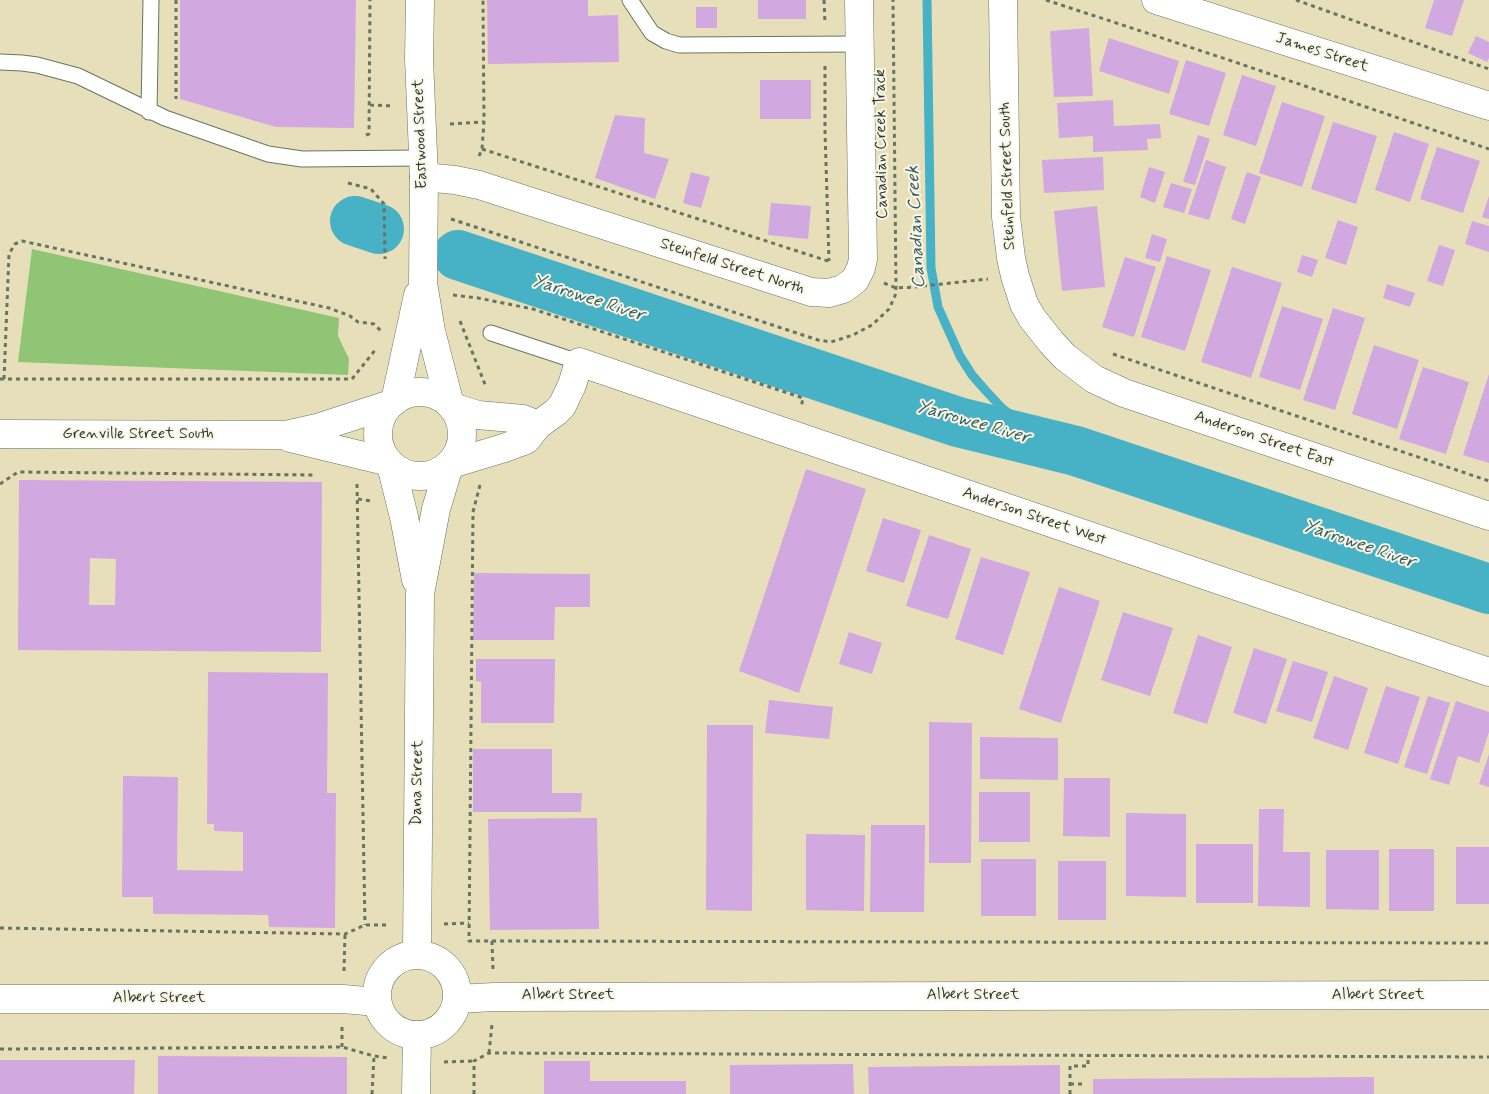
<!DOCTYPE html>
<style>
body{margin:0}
canvas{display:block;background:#e7dfb9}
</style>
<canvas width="1489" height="1094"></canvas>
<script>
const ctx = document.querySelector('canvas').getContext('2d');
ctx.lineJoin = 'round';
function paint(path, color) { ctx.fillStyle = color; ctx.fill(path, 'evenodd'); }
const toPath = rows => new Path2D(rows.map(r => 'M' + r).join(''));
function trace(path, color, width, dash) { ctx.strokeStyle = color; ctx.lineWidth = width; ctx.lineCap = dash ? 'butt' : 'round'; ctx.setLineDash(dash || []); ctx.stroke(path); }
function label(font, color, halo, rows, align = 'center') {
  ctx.font = font + ' Mynerve,sans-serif'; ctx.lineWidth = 4; ctx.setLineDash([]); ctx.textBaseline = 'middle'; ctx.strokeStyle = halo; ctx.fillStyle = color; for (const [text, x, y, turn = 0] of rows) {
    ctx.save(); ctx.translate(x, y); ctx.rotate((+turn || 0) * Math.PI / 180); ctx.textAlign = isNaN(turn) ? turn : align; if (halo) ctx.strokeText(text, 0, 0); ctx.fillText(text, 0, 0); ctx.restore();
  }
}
paint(toPath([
 [32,249,339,318,338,336,349,359,348,375,18,362]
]), '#91c576');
trace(toPath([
 [927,0,931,268,938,307,960,356,972,375,986,391,1002,408,1024,425,1046,438,1076,451]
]), '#47b1c5', 9);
trace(toPath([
 [355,221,379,229],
 [458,255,958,422,1076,451,1489,589]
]), '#47b1c5', 50);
paint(toPath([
 [180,0,356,0,354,128,276,127,180,99],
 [487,0,588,0,588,16,618,15,619,62,488,64],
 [758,0,806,0,806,19,758,19],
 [1434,0,1464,0,1452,36,1425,28],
 [696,7,717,7,717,28,696,28],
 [1089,28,1093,96,1054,97,1050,31],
 [1476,36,1489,42,1489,58,1487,62,1468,53],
 [1109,38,1179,61,1169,94,1099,71],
 [1186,60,1226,73,1209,126,1169,114],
 [1242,75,1276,86,1256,146,1223,135],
 [760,80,811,80,811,119,760,119],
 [1113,100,1114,126,1160,124,1161,138,1147,139,1148,150,1093,152,1093,136,1059,138,1057,103],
 [1282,102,1325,116,1302,187,1259,173],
 [615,115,645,118,644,153,669,159,655,199,595,178],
 [1333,122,1377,136,1356,204,1311,189],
 [1394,132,1429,144,1410,202,1375,190],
 [1198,135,1210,139,1195,185,1183,182],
 [1437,147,1480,161,1463,213,1420,199],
 [1103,157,1104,190,1044,193,1042,160],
 [1206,160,1226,167,1209,220,1188,214],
 [1149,167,1165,172,1155,203,1140,197],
 [691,172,710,177,701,208,683,203],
 [1247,172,1261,177,1245,224,1231,219],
 [1171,183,1192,189,1184,213,1163,207],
 [1489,196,1489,219,1482,217],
 [771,203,811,206,808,239,768,235],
 [1097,206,1105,287,1062,291,1054,211],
 [1338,220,1358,227,1346,265,1325,258],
 [1472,221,1489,226,1489,252,1465,244],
 [1152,234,1167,239,1160,262,1145,258],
 [1439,245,1455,250,1443,286,1427,281],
 [1302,255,1318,260,1312,277,1297,272],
 [1167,256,1211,270,1185,351,1141,337],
 [1125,257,1156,267,1134,337,1102,327],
 [1232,267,1282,283,1251,378,1201,362],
 [1387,284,1415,293,1410,307,1383,298],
 [1282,306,1323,319,1300,390,1259,377],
 [1333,308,1365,318,1335,410,1303,400],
 [1374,345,1419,360,1397,429,1352,414],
 [1423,367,1469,382,1446,454,1399,439],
 [1489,374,1489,463,1463,455],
 [806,469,866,489,799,693,739,671],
 [19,480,322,482,321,652,18,650],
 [90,558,116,559,115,605,89,605],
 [883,518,921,530,904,583,866,571],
 [929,535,971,549,948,619,906,606],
 [981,557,1030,572,1003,655,955,639],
 [474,573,590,574,590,607,555,607,554,640,473,640],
 [1059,587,1100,601,1061,723,1019,709],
 [1123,612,1173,628,1150,696,1101,680],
 [849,632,882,643,872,674,839,664],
 [1198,635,1232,647,1207,724,1173,713],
 [1254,648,1287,659,1266,724,1233,713],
 [476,659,555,659,554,723,481,723,481,682,476,681],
 [1293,661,1328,672,1312,722,1276,711],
 [208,672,328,673,327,793,336,793,335,928,269,927,268,915,153,914,153,897,122,897,123,776,178,777,177,870,243,871,243,832,214,831,214,824,207,824],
 [1334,676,1368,688,1348,750,1313,738],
 [1386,686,1420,697,1398,764,1364,753],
 [1428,696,1450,703,1427,774,1404,767],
 [769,700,833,707,829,739,765,733],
 [1456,701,1489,712,1489,732,1479,763,1458,756,1449,785,1430,779],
 [929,722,972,723,971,863,929,863],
 [707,725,753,725,752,911,706,910],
 [980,737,1058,738,1058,780,980,779],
 [473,749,552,749,552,793,582,793,581,812,473,812],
 [1489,754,1489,787,1479,784],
 [1064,778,1110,778,1110,837,1063,836],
 [979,792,1030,792,1030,842,979,842],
 [1259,809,1284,809,1283,852,1310,852,1310,907,1258,906],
 [1126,813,1186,814,1186,897,1126,896],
 [597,818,599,929,490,930,488,819],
 [871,825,925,825,924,912,870,912],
 [806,834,865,835,864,911,806,910],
 [1196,844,1253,844,1253,903,1196,903],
 [1456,847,1489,847,1489,904,1456,904],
 [1389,849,1434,849,1434,911,1389,911],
 [1326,850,1379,850,1379,910,1326,909],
 [981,859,1036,859,1036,916,981,916],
 [1058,861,1106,861,1106,920,1058,920],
 [158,1056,347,1057,347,1094,158,1094],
 [0,1060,135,1060,134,1094,0,1094],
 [544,1061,590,1061,590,1081,686,1081,686,1094,544,1094],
 [853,1064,854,1094,730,1094,730,1065],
 [1060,1065,1060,1094,869,1094,868,1067],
 [1374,1077,1374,1094,1093,1094,1093,1079]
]), '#d2a8e1');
const service = toPath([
 [630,0,652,33,666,41,679,45,859,44],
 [0,62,22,63,37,65,78,76,165,118,268,154,302,159,423,158],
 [149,112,151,0],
 [491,333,579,362]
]);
const minor = toPath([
 [1003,0,1006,217,1011,258,1015,276,1024,304,1032,318,1051,342,1065,357,1094,379,1124,393,1489,516],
 [1156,0,1489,106],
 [424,177,455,180,479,185,811,292,829,293,843,289,855,280,861,268,863,259,859,0],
 [452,407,478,415,523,419,538,425],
 [0,434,286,435,317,428,391,404],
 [290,438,389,462],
 [451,464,504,448,526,440,538,425,556,412,562,406,572,385,579,362,1489,672],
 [0,999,343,999,377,1002],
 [457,999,494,997,1489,995]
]);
const tertiary = toPath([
 [420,0,419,59,424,177,423,283,431,331,450,405],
 '378 434a42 42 0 1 1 84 0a42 42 0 1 1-84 0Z',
 [395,401,418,295],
 [391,465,404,517,416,580],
 [417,954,420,594,436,509,449,466],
 '377 995a40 40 0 1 1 80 0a40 40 0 1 1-80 0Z',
 [416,1094,417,1036]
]);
trace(service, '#657663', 17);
trace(minor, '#657663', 29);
trace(tertiary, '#657663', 29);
trace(toPath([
 [176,0,176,99],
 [824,0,825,23],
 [1046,0,1226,59,1489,149],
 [1296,0,1489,69],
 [825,66,825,131,829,261],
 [370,105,394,106],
 [450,124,484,122],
 [366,135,369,134,370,0],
 [482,149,831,262],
 [479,156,482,149,484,122,483,0],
 [348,183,371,189,384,204,385,259],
 [451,219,818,340,831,342,853,335,872,325,889,309,895,296,896,288,893,0],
 [884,283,896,288,914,287,988,279],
 [453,295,478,298,533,309,803,398,801,408],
 [460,321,486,387],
 [1113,354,1489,481],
 [0,379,352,379,376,349],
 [4,379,9,254,15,244,22,241,329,308,350,316,358,322,374,324,382,332],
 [0,484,18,472,316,475],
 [357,484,365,925],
 [480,485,473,512,469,941,1489,943],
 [358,499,371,501],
 [444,924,469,923],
 [0,928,345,934,365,925,390,925],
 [492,941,493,970],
 [344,971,345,934],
 [342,1047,342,1027],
 [0,1049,342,1047,374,1056,388,1058],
 [489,1053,492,1024],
 [444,1062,474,1061],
 [1070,1084,1086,1084],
 [372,1094,374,1056],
 [474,1094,474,1061,489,1053,1489,1057],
 [1070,1094,1070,1066,1088,1066,1088,1056]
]), '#657663', 3, [4, 4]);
trace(service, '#fff', 15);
trace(minor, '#fff', 28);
trace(tertiary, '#fff', 28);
label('16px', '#1f3d34', '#fcf5e5', [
 ["James Street",1322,53,18],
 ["Eastwood Street",421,134,-92],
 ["Canadian Creek Track",882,144,-91],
 ["Steinfeld Street South",1008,176,-92],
 ["Steinfeld Street North",732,267,18],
 ["Grenville Street South",138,435],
 ["Anderson Street East",1264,440,19],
 ["Anderson Street West",1034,517,19],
 ["Dana Street",418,783,-89],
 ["Albert Street",568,996],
 ["Albert Street",973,996],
 ["Albert Street",1378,996],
 ["Albert Street",159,999]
]);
label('italic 18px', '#2b6060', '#fcf5e5', [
 ["Canadian Creek",917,227,-93],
 ["Yarrowee River",588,299,18],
 ["Yarrowee River",973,423,16],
 ["Yarrowee River",1359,545,19]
]);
</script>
